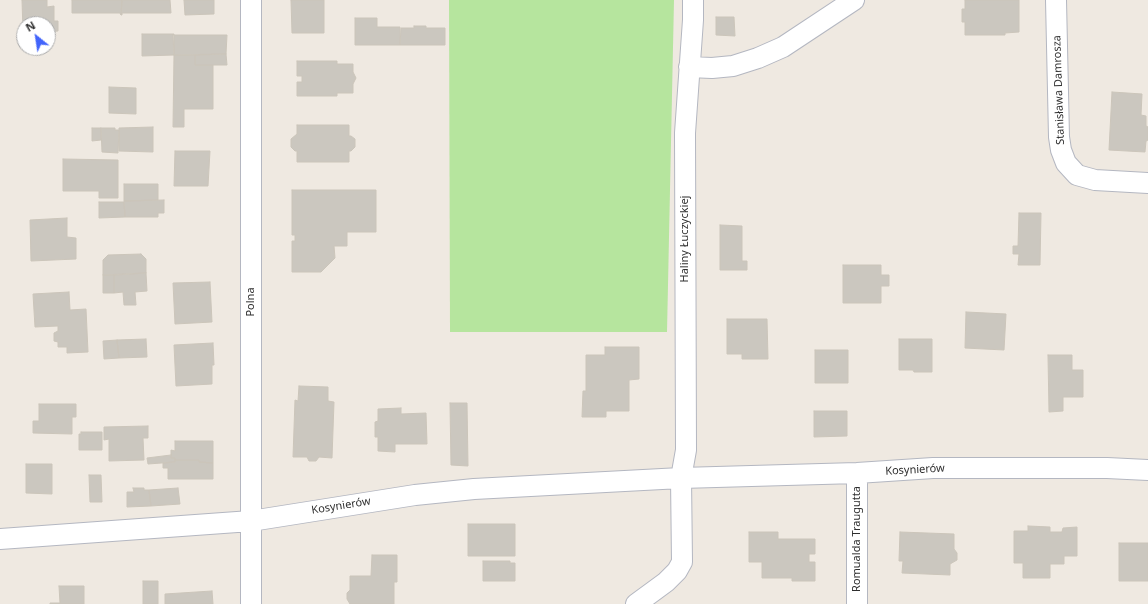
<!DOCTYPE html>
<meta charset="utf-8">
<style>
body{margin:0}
#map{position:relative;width:1148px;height:604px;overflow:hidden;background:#efe9e1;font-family:"Noto Sans",sans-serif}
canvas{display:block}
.north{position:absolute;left:16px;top:16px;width:40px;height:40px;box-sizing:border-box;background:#fff;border:1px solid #ababab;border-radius:50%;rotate:330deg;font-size:11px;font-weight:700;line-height:16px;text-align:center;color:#2e2e2e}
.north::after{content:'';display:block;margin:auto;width:14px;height:18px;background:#4264fb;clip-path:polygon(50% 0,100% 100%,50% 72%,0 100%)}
</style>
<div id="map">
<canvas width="1148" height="604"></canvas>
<div class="north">N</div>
</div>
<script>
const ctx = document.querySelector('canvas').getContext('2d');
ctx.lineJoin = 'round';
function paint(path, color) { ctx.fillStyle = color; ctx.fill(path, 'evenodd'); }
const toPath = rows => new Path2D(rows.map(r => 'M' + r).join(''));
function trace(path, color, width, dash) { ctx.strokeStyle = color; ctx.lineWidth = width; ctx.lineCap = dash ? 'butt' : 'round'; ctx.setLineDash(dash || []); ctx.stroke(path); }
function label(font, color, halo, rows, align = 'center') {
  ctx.font = font + ' "Noto Sans",sans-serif'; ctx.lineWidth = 3.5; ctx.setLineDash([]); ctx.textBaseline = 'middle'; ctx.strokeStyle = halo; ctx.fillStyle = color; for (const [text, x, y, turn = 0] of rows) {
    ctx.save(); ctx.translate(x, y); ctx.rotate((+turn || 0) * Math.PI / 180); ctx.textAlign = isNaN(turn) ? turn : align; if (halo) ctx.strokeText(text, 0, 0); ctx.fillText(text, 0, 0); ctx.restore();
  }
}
paint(toPath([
 [449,0,674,0,667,332,450,332]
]), '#b6e59e');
const building = toPath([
 [22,0,47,0,47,7,54,6,54,21,58,21,58,31,48,32,48,24,24,24,23,32,22,0],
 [72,0,122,0,121,15,120,13,72,13,72,0],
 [122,0,170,0,171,13,122,13,122,15,121,15,122,0],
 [184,0,214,0,214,14,185,15,184,0],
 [291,0,324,0,324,33,292,33,291,0],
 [965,0,1019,0,1019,32,1005,33,1005,35,965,35,965,22,962,22,962,9,965,9,965,0],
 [716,17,734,17,735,36,716,35,716,17],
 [355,18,377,18,377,27,400,27,400,45,355,45,355,18],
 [414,26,426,26,426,28,445,28,445,45,400,45,401,28,414,28,414,26],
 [142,34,174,34,174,55,142,56,142,34],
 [173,35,227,35,226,54,174,55,173,35],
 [226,54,227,65,195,65,195,55,226,54],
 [174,55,195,55,195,65,213,65,213,109,184,109,184,127,173,127,174,55],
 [297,61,337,61,337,64,353,64,353,72,356,78,353,84,353,93,337,93,337,96,297,96,297,82,302,82,302,76,297,76,297,61],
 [109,87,136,88,136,114,109,113,109,87],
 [1112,92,1142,94,1141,115,1146,116,1146,126,1148,127,1148,140,1146,141,1145,152,1109,150,1112,92],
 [297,125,349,125,349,136,351,136,355,139,355,147,351,151,349,151,349,162,297,162,297,151,295,151,291,147,291,139,297,134,297,125],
 [153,127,153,152,119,151,119,128,153,127],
 [92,128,101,128,101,140,92,141,92,128],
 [101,128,115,128,115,130,119,130,118,153,102,152,101,128],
 [175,151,210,151,208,186,174,186,175,151],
 [63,159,118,160,118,198,99,198,99,191,63,191,63,159],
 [124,184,158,184,158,200,124,201,124,184],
 [292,190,376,190,376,232,347,232,347,246,334,246,335,258,321,272,292,272,292,241,295,241,295,235,292,235,292,190],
 [164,200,164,213,158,213,158,217,125,217,124,201,164,200],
 [99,202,124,202,125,217,99,218,99,202],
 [1019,213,1041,213,1040,265,1018,265,1019,254,1013,254,1013,246,1018,246,1019,213],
 [67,218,67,237,76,238,76,259,31,261,30,220,67,218],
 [720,225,742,226,742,261,747,261,747,270,720,270,720,225],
 [141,254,146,259,146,273,103,275,103,260,108,255,141,254],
 [843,265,881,265,881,275,889,275,889,286,881,286,881,303,843,303,843,265],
 [146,273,147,291,135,292,136,305,124,305,123,292,114,293,114,275,146,273],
 [103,275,114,275,114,293,103,293,103,275],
 [210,282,212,322,175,324,173,283,210,282],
 [69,292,70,310,86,309,88,352,67,353,67,347,58,347,58,342,54,341,54,333,58,331,58,326,35,327,33,294,69,292],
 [966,312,1006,314,1004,350,965,348,966,312],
 [727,319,767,319,768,359,742,359,742,354,727,354,727,319],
 [146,339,147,357,119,358,117,340,146,339],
 [899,339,932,339,932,372,914,372,913,370,899,370,899,339],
 [117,340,119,358,104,359,103,341,117,340],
 [213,343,214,365,212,365,212,384,176,386,174,345,213,343],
 [605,347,639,347,639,379,629,380,629,411,606,411,606,417,582,417,583,391,586,391,586,355,605,355,605,347],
 [815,350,848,350,848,383,815,383,815,350],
 [1048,355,1072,355,1072,370,1083,370,1083,397,1063,397,1063,411,1049,412,1048,355],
 [299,386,328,387,328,401,334,402,332,458,319,457,316,461,309,461,307,457,293,457,295,400,298,401,299,386],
 [450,403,467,403,468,466,451,465,450,403],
 [39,404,76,404,76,417,72,417,72,434,33,433,33,421,39,421,39,404],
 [401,408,401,414,426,413,427,444,395,444,395,452,378,451,378,437,375,437,375,422,378,421,378,409,401,408],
 [814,411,847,411,847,436,814,437,814,411],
 [148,426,148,438,143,438,144,460,109,461,109,439,104,440,104,427,148,426],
 [81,432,102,432,102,450,79,450,79,434,81,434,81,432],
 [175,441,213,441,213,463,199,462,199,460,175,460,175,458,171,458,171,450,175,451,175,441],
 [171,455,171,458,175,458,175,462,148,464,147,458,171,455],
 [175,460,199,460,199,462,213,463,213,479,168,479,168,468,163,468,163,463,175,462,175,460],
 [26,464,52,464,52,494,26,493,26,464],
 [89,475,101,475,102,502,90,502,89,475],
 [133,488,144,488,144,490,149,490,151,506,127,507,127,492,134,492,133,488],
 [178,488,180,504,151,506,149,490,178,488],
 [468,524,515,524,515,556,468,556,468,524],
 [1028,526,1050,527,1050,532,1062,532,1063,528,1077,527,1077,556,1064,556,1064,564,1050,564,1050,578,1023,578,1023,563,1014,563,1014,531,1028,531,1028,526],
 [749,532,778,532,778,539,815,539,815,554,809,554,809,562,815,562,815,581,792,581,792,578,762,578,762,562,749,562,749,532],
 [900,532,954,534,954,549,957,553,957,560,950,564,950,575,902,573,903,561,899,561,900,532],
 [1119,543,1148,543,1148,581,1119,581,1119,543],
 [372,555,397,555,397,582,394,582,394,604,350,604,347,599,347,593,350,590,350,576,371,576,372,555],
 [483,561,510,561,510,563,515,563,515,581,483,581,483,561],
 [143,581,158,581,158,604,143,604,143,581],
 [59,586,84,586,84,604,50,604,50,603,60,603,59,586],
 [212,591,213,604,165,604,165,594,212,591]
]);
paint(building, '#cbc7bf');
trace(building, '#cbc5ba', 1);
const street = toPath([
 [251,0,251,604],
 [1056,0,1059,137,1061,150,1066,163,1077,175,1095,180,1148,183],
 [689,67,712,68,733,66,758,58,783,47,854,0],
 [857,473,857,604],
 [0,539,251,521,415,495,474,489,681,478,857,473,933,468,1107,468,1148,470],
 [636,604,666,582,677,571,682,562,681,478,686,450,685,133,693,20,693,0]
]);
trace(street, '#b4b7c1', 22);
trace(street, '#fff', 20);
label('11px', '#2e2e2e', '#fff', [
 ["Stanisława Damrosza",1059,90,-92],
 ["Haliny Łuczyckiej",685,239,-90],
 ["Polna",251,302,-90],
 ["Kosynierów",915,470,-3],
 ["Kosynierów",341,506,-9],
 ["Romualda Traugutta",857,539,-90]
]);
</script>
